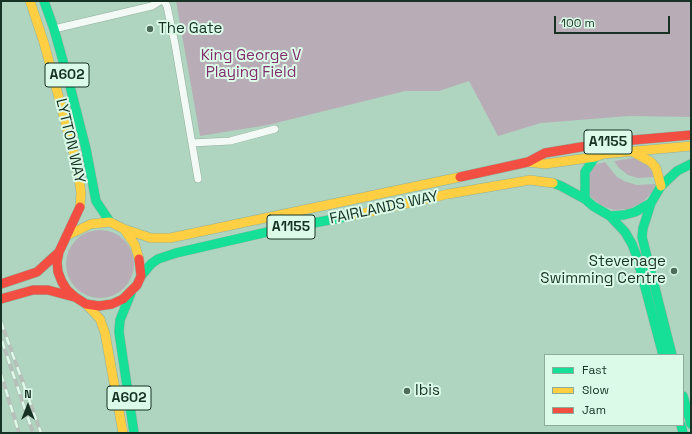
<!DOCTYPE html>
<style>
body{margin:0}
#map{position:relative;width:692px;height:434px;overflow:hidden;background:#afd4bf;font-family:"Space Grotesk",sans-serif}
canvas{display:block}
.frame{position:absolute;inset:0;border:2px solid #173224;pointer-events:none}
.legend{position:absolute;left:544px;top:354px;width:140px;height:72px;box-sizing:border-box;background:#dbfbe8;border:1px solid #8dab9a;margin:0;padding:5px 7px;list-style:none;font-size:12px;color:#173224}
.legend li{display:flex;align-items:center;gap:8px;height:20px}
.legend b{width:20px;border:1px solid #8dab9a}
.north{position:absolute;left:8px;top:386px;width:40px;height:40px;-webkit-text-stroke:3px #dbfbe8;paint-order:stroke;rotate:0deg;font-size:11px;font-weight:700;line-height:16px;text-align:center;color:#173224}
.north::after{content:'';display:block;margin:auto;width:14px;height:18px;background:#173224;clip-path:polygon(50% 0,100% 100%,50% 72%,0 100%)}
.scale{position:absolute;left:554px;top:16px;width:116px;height:18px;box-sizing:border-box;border:2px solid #173224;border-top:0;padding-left:5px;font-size:12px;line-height:14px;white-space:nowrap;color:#173224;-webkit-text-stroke:3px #dbfbe8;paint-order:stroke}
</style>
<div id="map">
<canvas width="692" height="434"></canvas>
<div class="frame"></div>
<ul class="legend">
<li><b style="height:5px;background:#16e098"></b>Fast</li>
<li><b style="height:5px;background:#ffcf43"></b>Slow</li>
<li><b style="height:5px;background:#f24e42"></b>Jam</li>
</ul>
<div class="north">N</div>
<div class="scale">100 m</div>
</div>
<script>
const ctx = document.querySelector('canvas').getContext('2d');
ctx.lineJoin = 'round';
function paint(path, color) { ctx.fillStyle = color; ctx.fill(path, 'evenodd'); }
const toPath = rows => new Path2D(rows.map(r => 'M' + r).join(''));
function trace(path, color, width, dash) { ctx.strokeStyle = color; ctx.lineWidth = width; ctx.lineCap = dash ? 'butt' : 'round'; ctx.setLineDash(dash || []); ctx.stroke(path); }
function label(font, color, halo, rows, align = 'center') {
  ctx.font = font + ' "Space Grotesk",sans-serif'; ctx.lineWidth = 4; ctx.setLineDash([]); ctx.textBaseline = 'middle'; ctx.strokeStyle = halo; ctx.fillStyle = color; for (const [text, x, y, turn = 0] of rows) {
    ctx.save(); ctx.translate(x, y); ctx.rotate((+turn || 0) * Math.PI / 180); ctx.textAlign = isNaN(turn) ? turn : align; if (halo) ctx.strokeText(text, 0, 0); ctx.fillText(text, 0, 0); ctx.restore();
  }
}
paint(toPath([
 [176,1,691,1,691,117,629,116,541,123,498,136,469,81,439,91,405,91,268,125,200,136],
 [634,158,648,164,655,177,638,178,628,175,619,168,614,161],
 [605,162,617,177,624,181,637,185,655,184,653,191,642,203,628,209,614,210,602,206,591,197,588,191,587,179,595,165],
 '66 264a34 34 0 1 1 68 0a34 34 0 1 1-68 0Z'
]), '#b8adb6');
const street = toPath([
 [164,1,167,6,175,44,198,179],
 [54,29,152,6,160,1],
 [192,143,230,141,275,129]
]);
const fast = toPath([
 [44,1,54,29,70,86,86,149,96,201,110,222],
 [553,183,561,186,585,199,593,206,610,216,624,215,635,212,651,203,661,186,677,171,691,164],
 [585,199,585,172,595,157],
 [651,203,643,228,642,237,672,355],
 [610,216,625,232,632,244,637,257,663,355],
 [141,276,151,264,158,259,176,253,276,230,356,215],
 [131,293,120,320,119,332,134,433],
 [683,396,691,424],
 [681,425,683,433]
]);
const slow = toPath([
 [30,1,44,43,77,165,81,193,80,207],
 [633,152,651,162,656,168,661,186],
 [528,162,545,164,595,157,603,154,691,146],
 [356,215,448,194,530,180,553,183],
 [124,229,151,238,170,238,460,177],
 [68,235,91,224,110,222,124,229,135,245,139,259],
 [86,304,100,319,105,333,123,433]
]);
const jam = toPath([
 [460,177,528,162,545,153,611,142,691,135],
 [80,207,59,252,57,262,58,272,62,282,67,290,75,297,86,304,99,306,112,304,123,299,137,285,141,276,139,259],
 [1,284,37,272,59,252],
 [1,299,33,290,48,290,74,297]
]);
trace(street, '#93b09f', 8);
trace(fast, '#93b09f', 10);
trace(slow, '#93b09f', 10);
trace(jam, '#93b09f', 10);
trace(street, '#f3f9f5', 7);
trace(fast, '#16e098', 9);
trace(slow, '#ffcf43', 9);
trace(jam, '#f24e42', 9);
const rail = toPath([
 [1,322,41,433],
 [2,341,33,433],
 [1,374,19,433]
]);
trace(rail, '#b6c0ba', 4);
trace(rail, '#dbfbe8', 2.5, [8]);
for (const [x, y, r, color] of [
 [150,29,4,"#4c6b5a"],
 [674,271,4,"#4c6b5a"],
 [407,391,4,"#4c6b5a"]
]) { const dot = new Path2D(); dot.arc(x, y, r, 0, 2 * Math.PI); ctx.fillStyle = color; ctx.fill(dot); trace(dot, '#dbfbe8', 1.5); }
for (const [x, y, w] of [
 [67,75,44],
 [608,142,48],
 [291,227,48],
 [129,398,44]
]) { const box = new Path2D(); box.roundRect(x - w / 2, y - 12, w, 24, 3); ctx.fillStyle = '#dbfbe8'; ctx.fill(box); trace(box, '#173224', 1); }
label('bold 14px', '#173224', null, [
 ["A602",67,75],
 ["A1155",608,142],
 ["A1155",291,227],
 ["A602",129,398]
]);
label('15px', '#173224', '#dbfbe8', [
 ["The Gate",158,29],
 ["Stevenage",666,262,"right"],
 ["Swimming Centre",666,279,"right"],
 ["Ibis",415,391]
], 'left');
label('15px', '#832c6c', '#dbfbe8', [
 ["King George V",251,56],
 ["Playing Field",251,73]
]);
label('15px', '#173224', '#dbfbe8', [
 ["LYTTON WAY",70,141,77],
 ["FAIRLANDS WAY",384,208,-12]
]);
</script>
